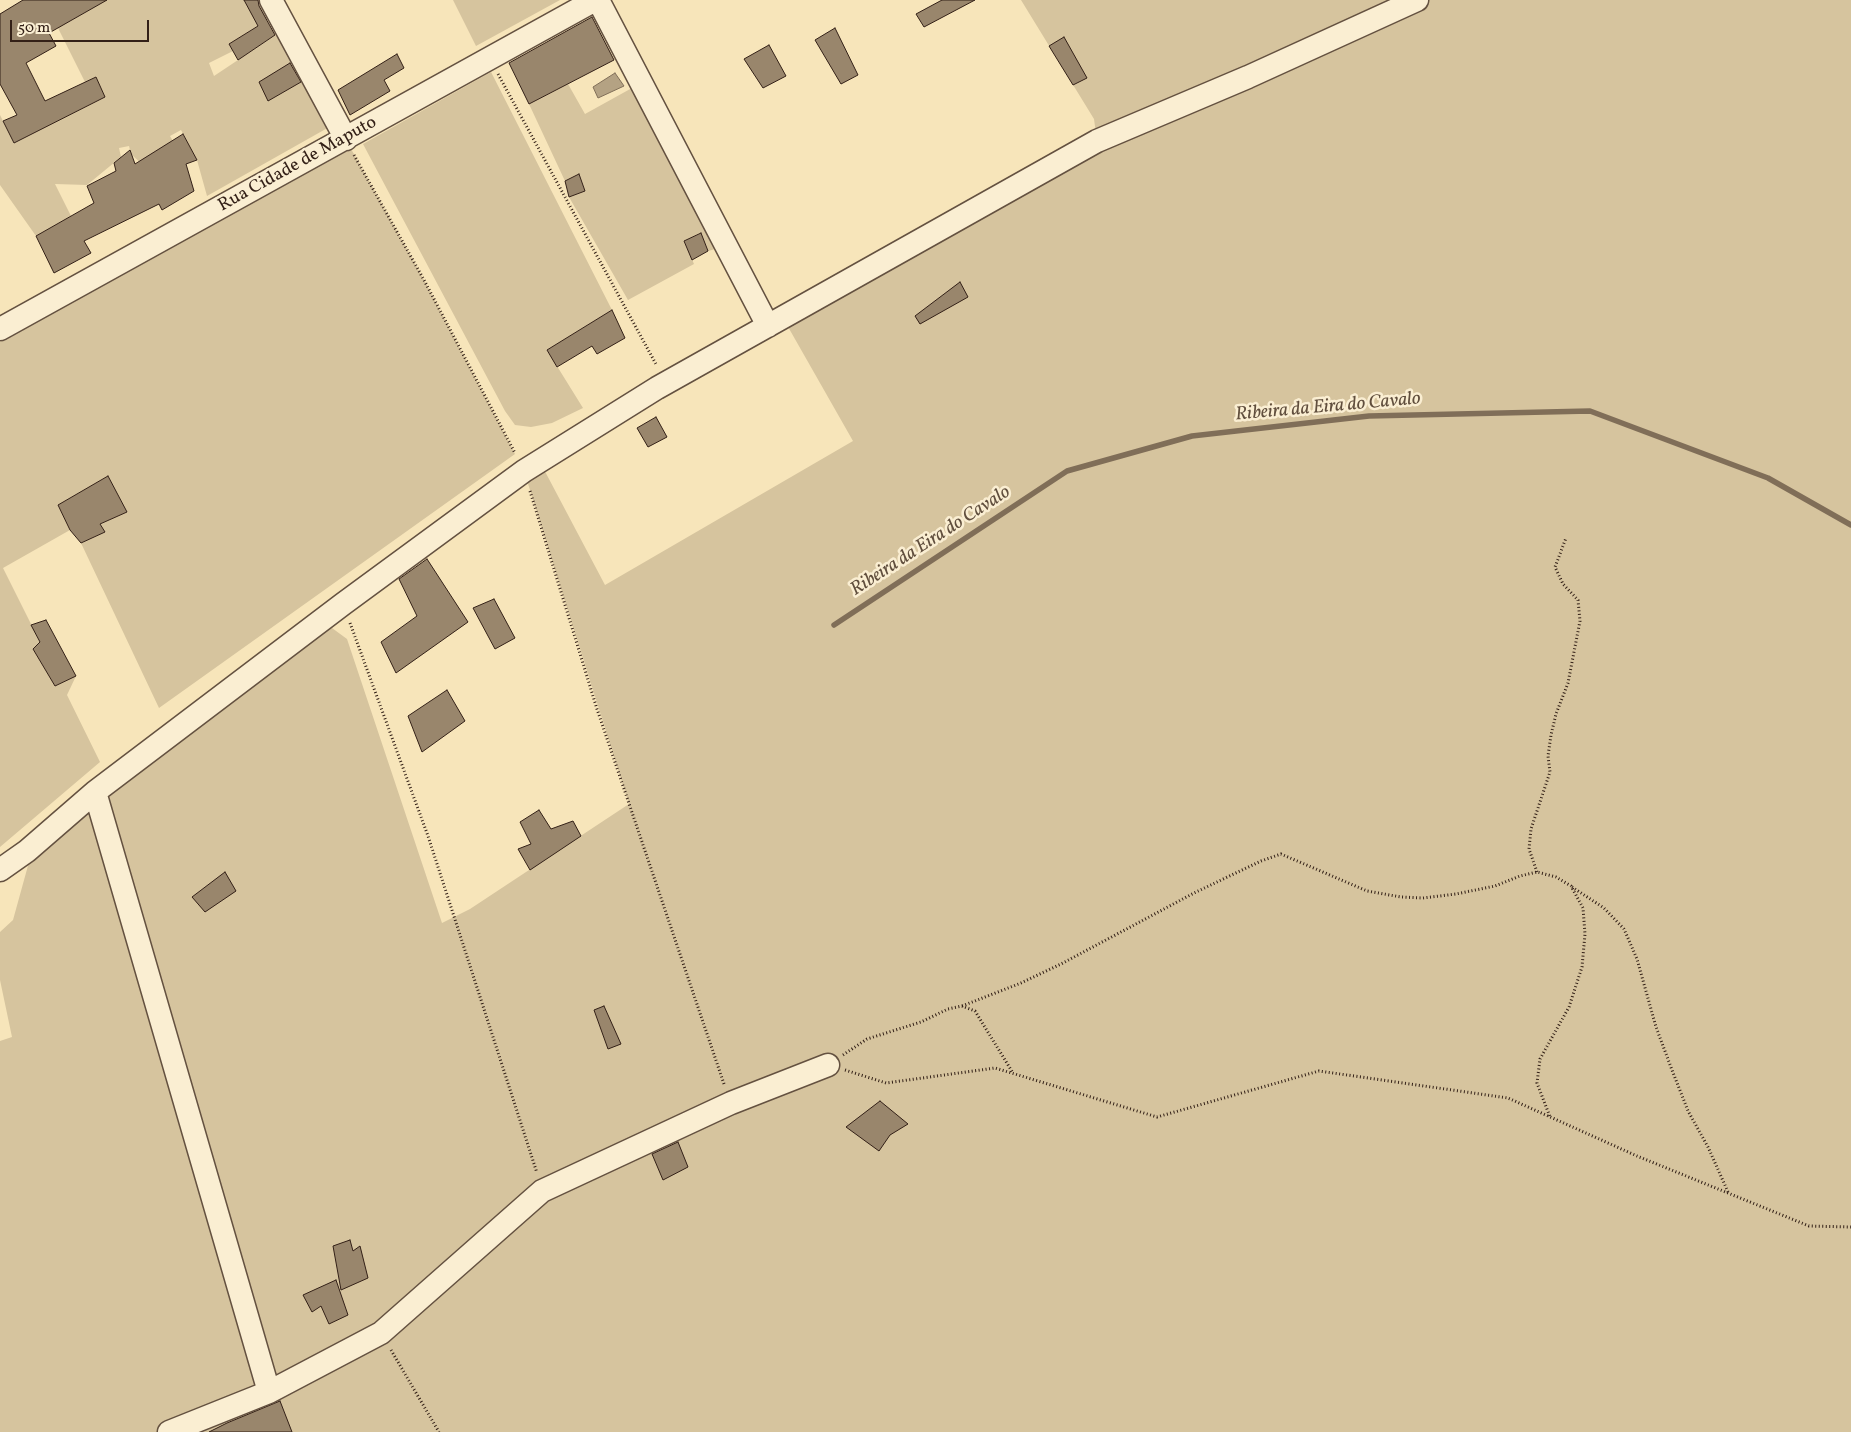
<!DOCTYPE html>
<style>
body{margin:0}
#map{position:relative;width:1851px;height:1432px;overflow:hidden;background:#f7e5ba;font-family:Vollkorn,serif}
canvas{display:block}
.scale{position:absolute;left:10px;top:20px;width:139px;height:22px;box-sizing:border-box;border:2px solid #332017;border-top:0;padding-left:6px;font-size:15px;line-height:18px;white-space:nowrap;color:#332017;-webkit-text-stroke:4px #faeed2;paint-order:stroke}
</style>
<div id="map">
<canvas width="1851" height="1432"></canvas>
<div class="scale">50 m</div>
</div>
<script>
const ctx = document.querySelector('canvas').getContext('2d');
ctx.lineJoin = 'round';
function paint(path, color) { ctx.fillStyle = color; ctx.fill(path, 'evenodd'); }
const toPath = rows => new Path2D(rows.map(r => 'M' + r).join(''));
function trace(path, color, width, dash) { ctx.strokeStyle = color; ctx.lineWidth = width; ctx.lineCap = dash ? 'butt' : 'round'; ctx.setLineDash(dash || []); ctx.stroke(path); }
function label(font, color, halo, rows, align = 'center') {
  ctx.font = font + ' Vollkorn,serif'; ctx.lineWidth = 5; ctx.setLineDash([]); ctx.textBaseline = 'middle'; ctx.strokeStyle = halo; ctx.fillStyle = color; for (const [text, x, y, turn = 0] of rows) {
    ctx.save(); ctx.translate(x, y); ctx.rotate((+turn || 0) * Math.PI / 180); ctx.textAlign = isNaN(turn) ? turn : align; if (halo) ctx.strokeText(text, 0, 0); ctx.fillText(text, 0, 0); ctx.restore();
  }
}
paint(toPath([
 [44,0,70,21,100,4,99,0,271,0,278,13,229,44,233,51,209,63,214,76,286,28,293,62,260,82,269,100,301,82,313,78,331,126,207,196,197,160,181,130,170,136,177,148,144,166,131,154,129,146,119,148,121,157,87,185,55,184,71,216,36,236,0,185,0,115,14,143,105,97,96,77,85,82],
 [453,0,560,0,476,46],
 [1021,0,1851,0,1851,1432,0,1432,0,1041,12,1037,0,980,0,932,13,920,29,862,125,776,311,635,332,628,347,639,442,923,470,909,629,804,524,471,540,462,605,585,853,441,783,318,1097,141,1094,119],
 [491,72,612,310,547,350,583,408,552,423,531,427,515,425,505,411,363,144],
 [641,83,727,246,708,251,700,233,684,241,694,264,628,300,569,197,585,191,579,174,565,181,529,104,568,84,585,114],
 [350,147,424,280,515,454,159,708,81,543,105,532,100,524,127,512,108,476,58,505,70,530,3,568,40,642,33,649,55,686,76,676,67,695,100,762,0,847,0,342]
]), '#d6c49e');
const water = toPath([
 [615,73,624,86,598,98,593,87,615,73]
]);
paint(water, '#b4a283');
trace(water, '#806e58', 1);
trace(toPath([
 [834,625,1067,471,1192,436,1369,416,1590,411,1768,478,1851,525]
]), '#806e58', 5.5);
const building = toPath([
 [23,0,107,0,49,33,56,46,26,63,45,101,96,77,105,97,14,143,3,121,17,115,0,84,0,14,23,0],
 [244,0,258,0,259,6,275,35,238,60,229,44,258,26,244,0],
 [942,0,975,0,924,27,916,14,942,0],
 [592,17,614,60,529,104,509,63,592,17],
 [835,28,858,75,841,84,815,40,835,28],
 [1064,37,1087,78,1073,85,1049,46,1064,37],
 [769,45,786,76,763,88,744,59,769,45],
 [397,54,404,68,384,80,390,91,350,115,338,90,397,54],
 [290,63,301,82,268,101,259,82,290,63],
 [183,134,197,160,186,164,194,191,162,210,159,204,84,241,91,253,54,273,36,236,94,203,87,186,116,171,114,163,130,150,135,164,183,134],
 [579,174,585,191,569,197,565,181,579,174],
 [701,233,708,251,692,260,684,241,701,233],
 [960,282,968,297,920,324,915,316,960,282],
 [612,310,625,338,597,354,592,346,557,367,547,350,612,310],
 [656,417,667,437,648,447,637,428,656,417],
 [108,476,127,512,100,524,105,532,81,543,70,530,58,505,108,476],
 [427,559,468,622,396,673,381,642,417,616,399,579,427,559],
 [494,599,515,638,495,649,473,608,494,599],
 [46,620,76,676,55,686,33,649,40,642,31,625,46,620],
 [447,690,465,721,422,752,408,716,447,690],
 [539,810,551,829,573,821,581,836,530,870,518,849,531,844,520,822,539,810],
 [225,872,236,891,205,912,192,897,225,872],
 [604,1006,621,1044,608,1049,594,1010,604,1006],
 [880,1101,908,1124,890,1135,879,1151,846,1127,880,1101],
 [678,1142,688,1167,663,1180,652,1154,678,1142],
 [350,1240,353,1251,360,1246,368,1278,341,1290,333,1246,350,1240],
 [336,1280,348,1315,329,1324,321,1306,312,1312,303,1295,336,1280],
 [280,1401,292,1432,209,1432,227,1423,280,1401]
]);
paint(building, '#99866c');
trace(building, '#332017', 1);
const minor = toPath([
 [271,0,346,139],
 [598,0,768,326],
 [0,329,595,0],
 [95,792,269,1392],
 [0,870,27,851,95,792,343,604,524,471,657,388,1097,141,1248,77,1417,0],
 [169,1432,269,1392,381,1333,542,1191,731,1103,828,1065]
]);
trace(minor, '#645140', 25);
trace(toPath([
 [498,74,657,366],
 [354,155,424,280,515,453],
 [530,491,597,709,724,1084],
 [350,623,428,836,537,1173],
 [1537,872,1529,849,1531,829,1550,772,1548,756,1551,735,1556,714,1568,683,1580,621,1578,600,1563,584,1555,567,1566,538],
 [1572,887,1604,908,1624,929,1637,959,1656,1027,1672,1070,1688,1111,1708,1147,1728,1192],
 [962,1006,1021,983,1061,964,1194,893,1261,861,1281,854,1367,891,1401,897,1423,898,1456,894,1495,886,1520,876,1537,872,1556,877,1571,886,1583,908,1585,934,1582,967,1569,1007,1540,1059,1537,1083,1550,1117],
 [843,1055,867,1039,921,1022,948,1009,962,1006,975,1011,1013,1073],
 [845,1070,886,1083,995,1068,1157,1117,1319,1071,1508,1098,1637,1156,1809,1226,1851,1227],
 [391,1350,439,1432]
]), '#332017', 3, [1, 2.5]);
trace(minor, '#faeed2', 22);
label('18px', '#332017', '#faeed2', [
 ["Rua Cidade de Maputo",298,165,-29]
]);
label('italic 19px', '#604e3d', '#faeed2', [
 ["Ribeira da Eira do Cavalo",1328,408,-5],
 ["Ribeira da Eira do Cavalo",931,542,-33]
]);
</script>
